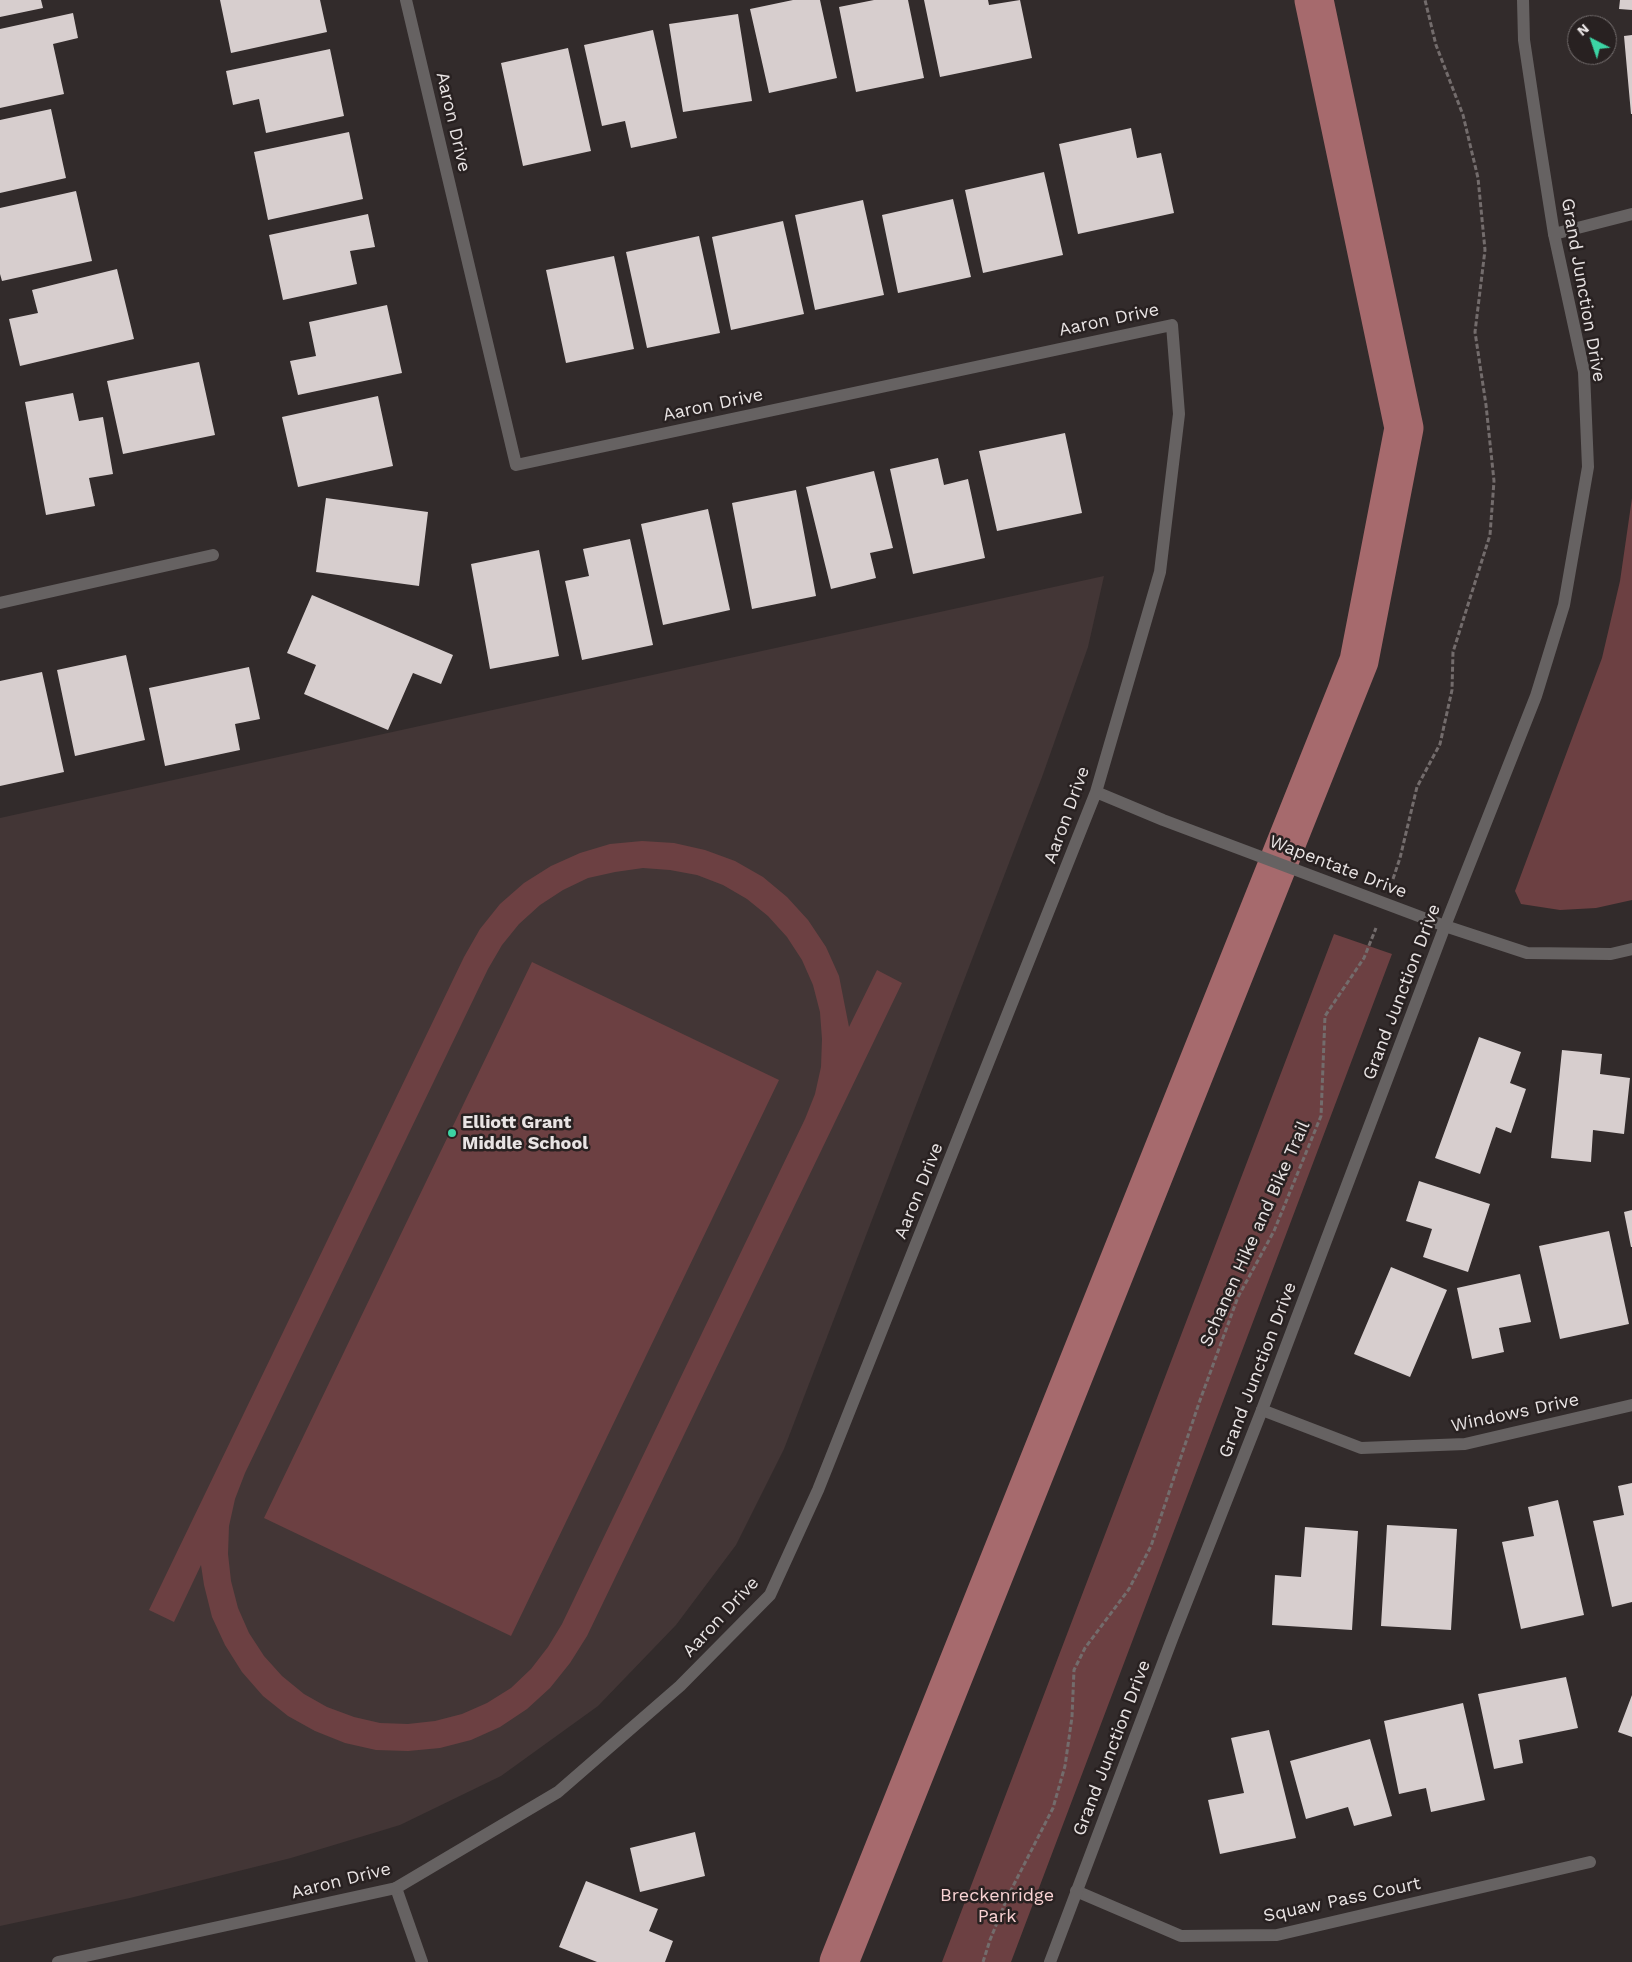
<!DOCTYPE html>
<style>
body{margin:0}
#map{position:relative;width:1632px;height:1962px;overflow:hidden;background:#322b2b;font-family:"Work Sans",sans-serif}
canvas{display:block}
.north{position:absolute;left:1567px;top:15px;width:50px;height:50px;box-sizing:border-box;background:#282121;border:1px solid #756f6f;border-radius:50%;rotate:319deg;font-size:14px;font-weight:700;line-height:20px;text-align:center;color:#e9e4e4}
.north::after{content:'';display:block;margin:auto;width:18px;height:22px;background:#3cd4a4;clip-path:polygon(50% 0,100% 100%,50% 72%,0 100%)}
</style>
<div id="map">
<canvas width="1632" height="1962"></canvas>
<div class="north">N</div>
</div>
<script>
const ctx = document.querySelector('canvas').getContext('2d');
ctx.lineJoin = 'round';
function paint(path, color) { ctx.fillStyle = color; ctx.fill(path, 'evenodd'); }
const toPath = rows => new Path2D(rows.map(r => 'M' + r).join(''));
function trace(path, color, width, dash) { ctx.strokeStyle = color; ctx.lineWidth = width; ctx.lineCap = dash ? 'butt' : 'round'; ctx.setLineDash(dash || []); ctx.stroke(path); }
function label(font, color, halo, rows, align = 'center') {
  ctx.font = font + ' "Work Sans",sans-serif'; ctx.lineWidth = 5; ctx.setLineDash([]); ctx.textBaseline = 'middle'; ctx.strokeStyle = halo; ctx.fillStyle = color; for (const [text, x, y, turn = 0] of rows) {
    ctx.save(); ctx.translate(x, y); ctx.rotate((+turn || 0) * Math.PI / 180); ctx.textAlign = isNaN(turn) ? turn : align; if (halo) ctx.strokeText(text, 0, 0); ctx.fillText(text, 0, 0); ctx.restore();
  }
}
paint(toPath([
 [1104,576,1088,647,1042,777,784,1449,736,1545,676,1625,598,1706,501,1776,400,1825,291,1858,130,1898,0,1926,0,818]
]), '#433636');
paint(toPath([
 [1632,498,1632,900,1596,908,1560,910,1521,904,1515,891,1602,658,1620,581],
 [642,841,674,843,705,850,735,861,763,877,787,897,808,920,826,947,839,976,849,1027,877,970,902,983,587,1636,570,1663,550,1688,527,1709,500,1727,471,1740,440,1748,408,1751,376,1750,345,1743,315,1731,288,1716,263,1696,242,1672,225,1645,212,1617,204,1585,201,1565,174,1622,149,1610,464,957,480,929,500,904,524,883,551,866,580,853,610,844],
 [643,868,670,870,697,875,723,885,747,899,768,916,787,937,802,960,813,985,820,1012,822,1039,821,1067,815,1094,805,1119,562,1624,548,1647,531,1669,511,1688,487,1703,462,1714,435,1721,408,1724,380,1723,354,1717,327,1707,304,1694,282,1676,264,1656,249,1633,238,1608,231,1581,228,1554,229,1526,235,1499,245,1473,488,969,502,945,519,924,540,905,563,890,588,878,615,872],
 [1334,934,1392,954,1011,1962,942,1962],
 [532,962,779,1080,511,1636,264,1518]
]), '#6c4042');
trace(toPath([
 [839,1962,1359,661,1404,428,1314,0]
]), '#a66a6d', 39);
paint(toPath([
 [0,0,41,0,43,8,0,17],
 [220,0,320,0,327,32,231,53],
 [793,0,820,0,837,78,769,93,750,9],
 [874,0,908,0,924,78,856,92,839,7],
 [924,0,988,0,989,5,1020,0,1032,58,940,77],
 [1620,0,1632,0,1632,10,1619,9],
 [73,13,78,38,53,44,64,94,0,108,0,29],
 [738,14,752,101,683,112,669,24],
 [653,30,677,138,631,148,625,121,602,126,584,45],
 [1632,35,1632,114,1631,114,1624,36],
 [568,48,591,151,523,166,501,63],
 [330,49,344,116,266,133,259,99,233,105,226,71],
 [51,109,66,178,0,193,0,120],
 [1131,128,1137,158,1161,153,1174,213,1078,234,1059,144],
 [349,132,363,199,268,220,254,152],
 [1044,172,1063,255,983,273,965,190],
 [76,191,92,261,2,281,0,274,0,208],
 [953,199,971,277,898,293,882,215],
 [863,200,884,295,815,310,795,215],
 [368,214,375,247,350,251,357,284,283,300,269,235],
 [783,221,804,314,731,330,712,237],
 [699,236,720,333,647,348,626,252],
 [614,256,634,349,566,363,546,270],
 [117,269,134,339,20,366,9,319,38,313,32,290],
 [387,305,402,373,298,395,290,361,316,356,309,322],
 [199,362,215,435,123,454,107,381],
 [73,393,79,421,103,417,113,474,89,478,95,506,46,515,25,402],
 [378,396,393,466,298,487,282,417],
 [1065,433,1082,513,997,531,979,451],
 [938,458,944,485,968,479,985,558,913,574,890,469],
 [874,471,893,548,870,553,876,578,831,589,806,487],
 [796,490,816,596,752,609,732,503],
 [326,498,428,512,419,586,316,572],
 [708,509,730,610,663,625,641,524],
 [630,539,653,645,582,660,565,581,589,576,583,549],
 [539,550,559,656,490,669,471,564],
 [312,595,453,655,441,684,413,673,388,730,304,694,316,665,287,653],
 [126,655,145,740,75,756,57,670],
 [249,667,260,719,235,724,240,750,165,766,149,688],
 [42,672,64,772,0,786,0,681],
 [1479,1037,1521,1052,1510,1083,1526,1089,1511,1133,1496,1127,1480,1174,1435,1158],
 [1562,1050,1602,1054,1600,1074,1630,1078,1624,1134,1593,1130,1591,1162,1551,1158],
 [1419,1181,1490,1204,1468,1272,1423,1257,1432,1229,1406,1221],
 [1632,1210,1632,1247,1631,1247,1624,1212],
 [1609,1231,1629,1324,1560,1339,1539,1246],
 [1391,1267,1447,1290,1410,1377,1354,1354],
 [1520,1274,1531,1322,1499,1328,1504,1352,1472,1359,1457,1288],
 [1632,1483,1632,1602,1612,1607,1593,1521,1624,1515,1618,1486],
 [1558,1500,1584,1615,1521,1629,1502,1542,1534,1536,1528,1507],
 [1387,1525,1457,1529,1451,1630,1381,1626],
 [1305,1527,1358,1531,1352,1630,1272,1625,1275,1575,1301,1577],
 [1566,1677,1578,1728,1519,1740,1523,1763,1494,1769,1478,1694],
 [1632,1695,1632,1737,1618,1732],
 [1463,1703,1485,1800,1431,1812,1426,1788,1399,1794,1384,1721],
 [1269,1730,1296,1838,1220,1854,1208,1800,1244,1793,1231,1738],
 [1370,1739,1392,1816,1354,1826,1348,1807,1306,1819,1290,1761],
 [695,1832,705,1876,640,1892,630,1848],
 [586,1881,658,1909,649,1931,673,1941,665,1962,597,1962,559,1947]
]), '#d7cece');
trace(toPath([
 [1393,879,1400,858,1417,787,1440,744,1452,690,1453,652,1490,535,1494,481,1486,405,1475,332,1485,250,1478,178,1463,115,1436,45,1425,0],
 [983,1962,990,1940,1008,1896,1053,1808,1065,1766,1072,1717,1074,1670,1085,1648,1129,1589,1151,1546,1199,1403,1238,1297,1274,1231,1321,1116,1325,1016,1364,958,1376,928]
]), '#736c6c', 3, [5, 2.5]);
trace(toPath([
 [1554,234,1632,214],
 [0,603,213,555],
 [1445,926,1527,953,1611,954,1632,949],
 [1262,1410,1361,1448,1465,1444,1632,1405],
 [396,1888,422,1962],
 [1076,1891,1181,1936,1277,1935,1590,1862]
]), '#666262', 12);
trace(toPath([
 [1096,792,1163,820,1445,926],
 [58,1962,396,1888,558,1792,680,1686,770,1595,818,1490,1096,792,1160,572,1179,414,1172,325,516,465,406,0],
 [1050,1962,1172,1639,1262,1410,1445,926,1536,696,1564,605,1588,467,1584,372,1554,234,1538,133,1524,40,1523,0]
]), '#666262', 12);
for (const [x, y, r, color] of [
 [452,1133,5,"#3cd4a4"]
]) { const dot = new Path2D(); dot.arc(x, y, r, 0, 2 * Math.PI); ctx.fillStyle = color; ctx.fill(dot); trace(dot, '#282121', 2); }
label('18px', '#e9e4e4', '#282121', [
 ["Aaron Drive",453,122,77],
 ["Grand Junction Drive",1583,290,80],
 ["Aaron Drive",1109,320,-12],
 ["Aaron Drive",713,405,-12],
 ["Aaron Drive",1067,815,-70],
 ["Wapentate Drive",1338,867,21],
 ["Grand Junction Drive",1402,992,-69],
 ["Aaron Drive",919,1191,-68],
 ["Schanen Hike and Bike Trail",1255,1234,-66],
 ["Grand Junction Drive",1258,1370,-69],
 ["Windows Drive",1515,1413,-12],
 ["Aaron Drive",721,1617,-47],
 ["Grand Junction Drive",1112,1748,-69],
 ["Aaron Drive",341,1881,-14],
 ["Squaw Pass Court",1342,1900,-12]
]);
label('bold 18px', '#e9e4e4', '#282121', [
 ["Elliott Grant",462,1123],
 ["Middle School",462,1144]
], 'left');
label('18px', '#fad3d4', '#282121', [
 ["Breckenridge",997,1896],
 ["Park",997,1917]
]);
</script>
